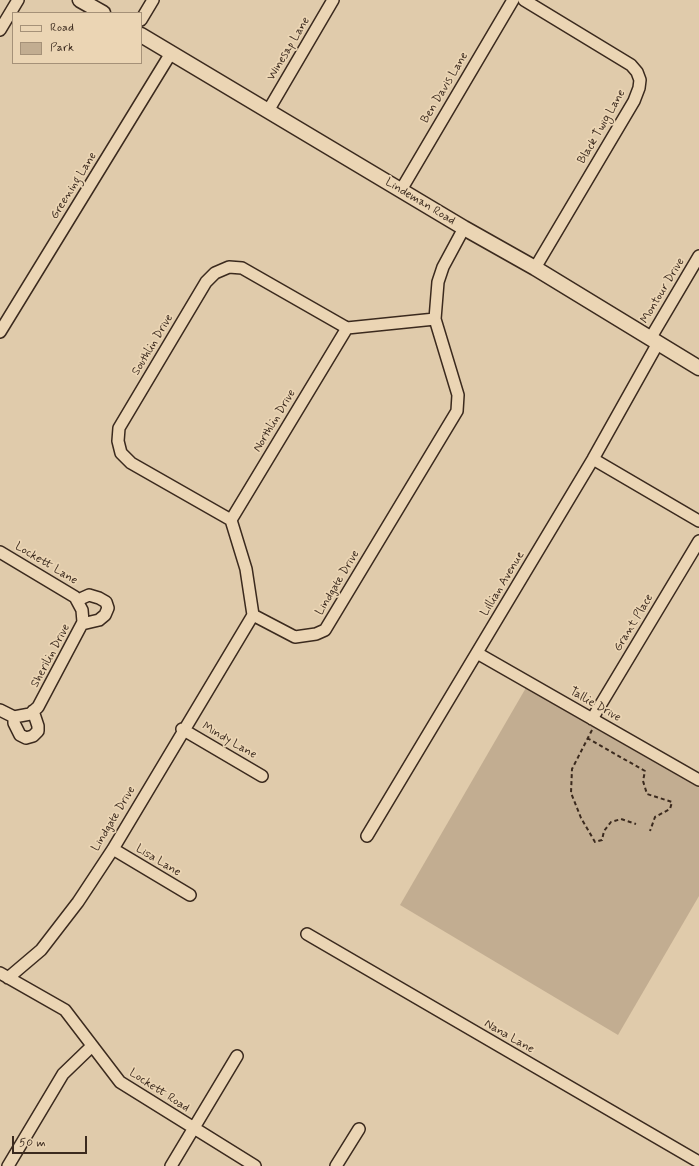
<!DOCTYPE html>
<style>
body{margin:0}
#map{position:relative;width:699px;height:1166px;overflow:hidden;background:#e0cbab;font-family:Mynerve,sans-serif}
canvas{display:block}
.legend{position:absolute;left:12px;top:12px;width:130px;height:52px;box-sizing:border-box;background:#ebd5b4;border:1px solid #a59178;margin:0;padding:5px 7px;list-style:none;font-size:12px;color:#3b2a1e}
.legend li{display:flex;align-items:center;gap:8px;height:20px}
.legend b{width:20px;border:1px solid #a59178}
.scale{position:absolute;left:12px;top:1136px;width:75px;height:18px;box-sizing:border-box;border:2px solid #3b2a1e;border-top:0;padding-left:5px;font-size:12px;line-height:14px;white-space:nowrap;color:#3b2a1e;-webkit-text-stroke:3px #ebd5b4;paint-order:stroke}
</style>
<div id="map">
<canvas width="699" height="1166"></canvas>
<ul class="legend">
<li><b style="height:5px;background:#ebd5b4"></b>Road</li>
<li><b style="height:11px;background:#c2ad91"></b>Park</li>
</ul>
<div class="scale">50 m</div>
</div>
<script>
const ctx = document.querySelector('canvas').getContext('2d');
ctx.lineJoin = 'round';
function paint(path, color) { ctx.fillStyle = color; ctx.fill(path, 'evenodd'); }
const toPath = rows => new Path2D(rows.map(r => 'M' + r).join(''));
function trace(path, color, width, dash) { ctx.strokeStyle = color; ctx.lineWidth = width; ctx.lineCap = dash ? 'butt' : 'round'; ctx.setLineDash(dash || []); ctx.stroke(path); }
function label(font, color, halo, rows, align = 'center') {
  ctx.font = font + ' Mynerve,sans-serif'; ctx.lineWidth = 3.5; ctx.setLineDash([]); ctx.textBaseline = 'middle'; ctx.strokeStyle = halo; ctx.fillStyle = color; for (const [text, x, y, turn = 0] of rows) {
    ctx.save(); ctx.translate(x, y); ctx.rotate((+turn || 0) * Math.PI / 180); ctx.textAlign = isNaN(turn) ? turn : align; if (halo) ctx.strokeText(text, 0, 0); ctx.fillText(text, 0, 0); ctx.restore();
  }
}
paint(toPath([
 [527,686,699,787,699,896,618,1035,400,905]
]), '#c2ad91');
const minor = toPath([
 [524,0,631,65,637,72,640,80,639,88,634,101,535,268],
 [141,20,153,0],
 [0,30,18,0],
 [268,111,333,0],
 [401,190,513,0],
 [0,332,171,53],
 [650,339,699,256],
 [593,459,699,521],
 [231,520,131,463,121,453,118,441,119,428,206,282,215,273,229,267,242,268,347,328],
 [0,552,75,597,82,610,83,622,38,707,30,714,14,717,0,710],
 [78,600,89,595,99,598,106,602,108,608,105,615,99,620,82,624],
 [253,615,246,569,231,520,347,328,435,319],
 [477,653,699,780],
 [14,717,14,723,20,735,26,738,33,736,38,731,38,726,33,711],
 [592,719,699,541],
 [182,729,262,776],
 [367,836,593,459,658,343],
 [113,849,190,895],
 [307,934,699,1162],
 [0,973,65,1010,120,1082,255,1166],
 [8,978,41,950,78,902,113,849,253,615,295,637,316,634,325,630,457,411,458,395,435,319,438,282,443,267,464,228],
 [8,1166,63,1074,92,1046],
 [171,1166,237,1056],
 [336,1166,359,1129]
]);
const tertiary = toPath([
 [80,0,103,13],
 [141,35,464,228,535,268,699,368]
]);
trace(minor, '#3b2a1e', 14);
trace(tertiary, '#3b2a1e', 17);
trace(toPath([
 [592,730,572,769,571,793,581,818,595,842,602,840,604,831,611,822,621,819,636,824],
 [587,738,645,771,643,781,647,794,672,802,670,809,655,817,650,831]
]), '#3b2a1e', 2, [4, 3]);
trace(minor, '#ebd5b4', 11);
trace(tertiary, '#ebd5b4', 14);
label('12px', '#3b2a1e', '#ebd5b4', [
 ["Winesap Lane",289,49,-59],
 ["Ben Davis Lane",445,88,-59],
 ["Black Twig Lane",602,127,-60],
 ["Greening Lane",74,186,-58],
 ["Lindeman Road",420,202,31],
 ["Montour Drive",663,291,-59],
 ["Southlin Drive",153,345,-59],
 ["Northlin Drive",275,421,-59],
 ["Lockett Lane",46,564,31],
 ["Lindgate Drive",338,583,-59],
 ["Lillian Avenue",503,584,-59],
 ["Grant Place",634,623,-59],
 ["Sherilin Drive",51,656,-62],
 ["Tallie Drive",595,705,30],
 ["Mindy Lane",229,741,30],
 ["Lindgate Drive",114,819,-59],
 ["Lisa Lane",158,861,31],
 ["Nana Lane",509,1037,30],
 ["Lockett Road",159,1091,33]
]);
</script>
